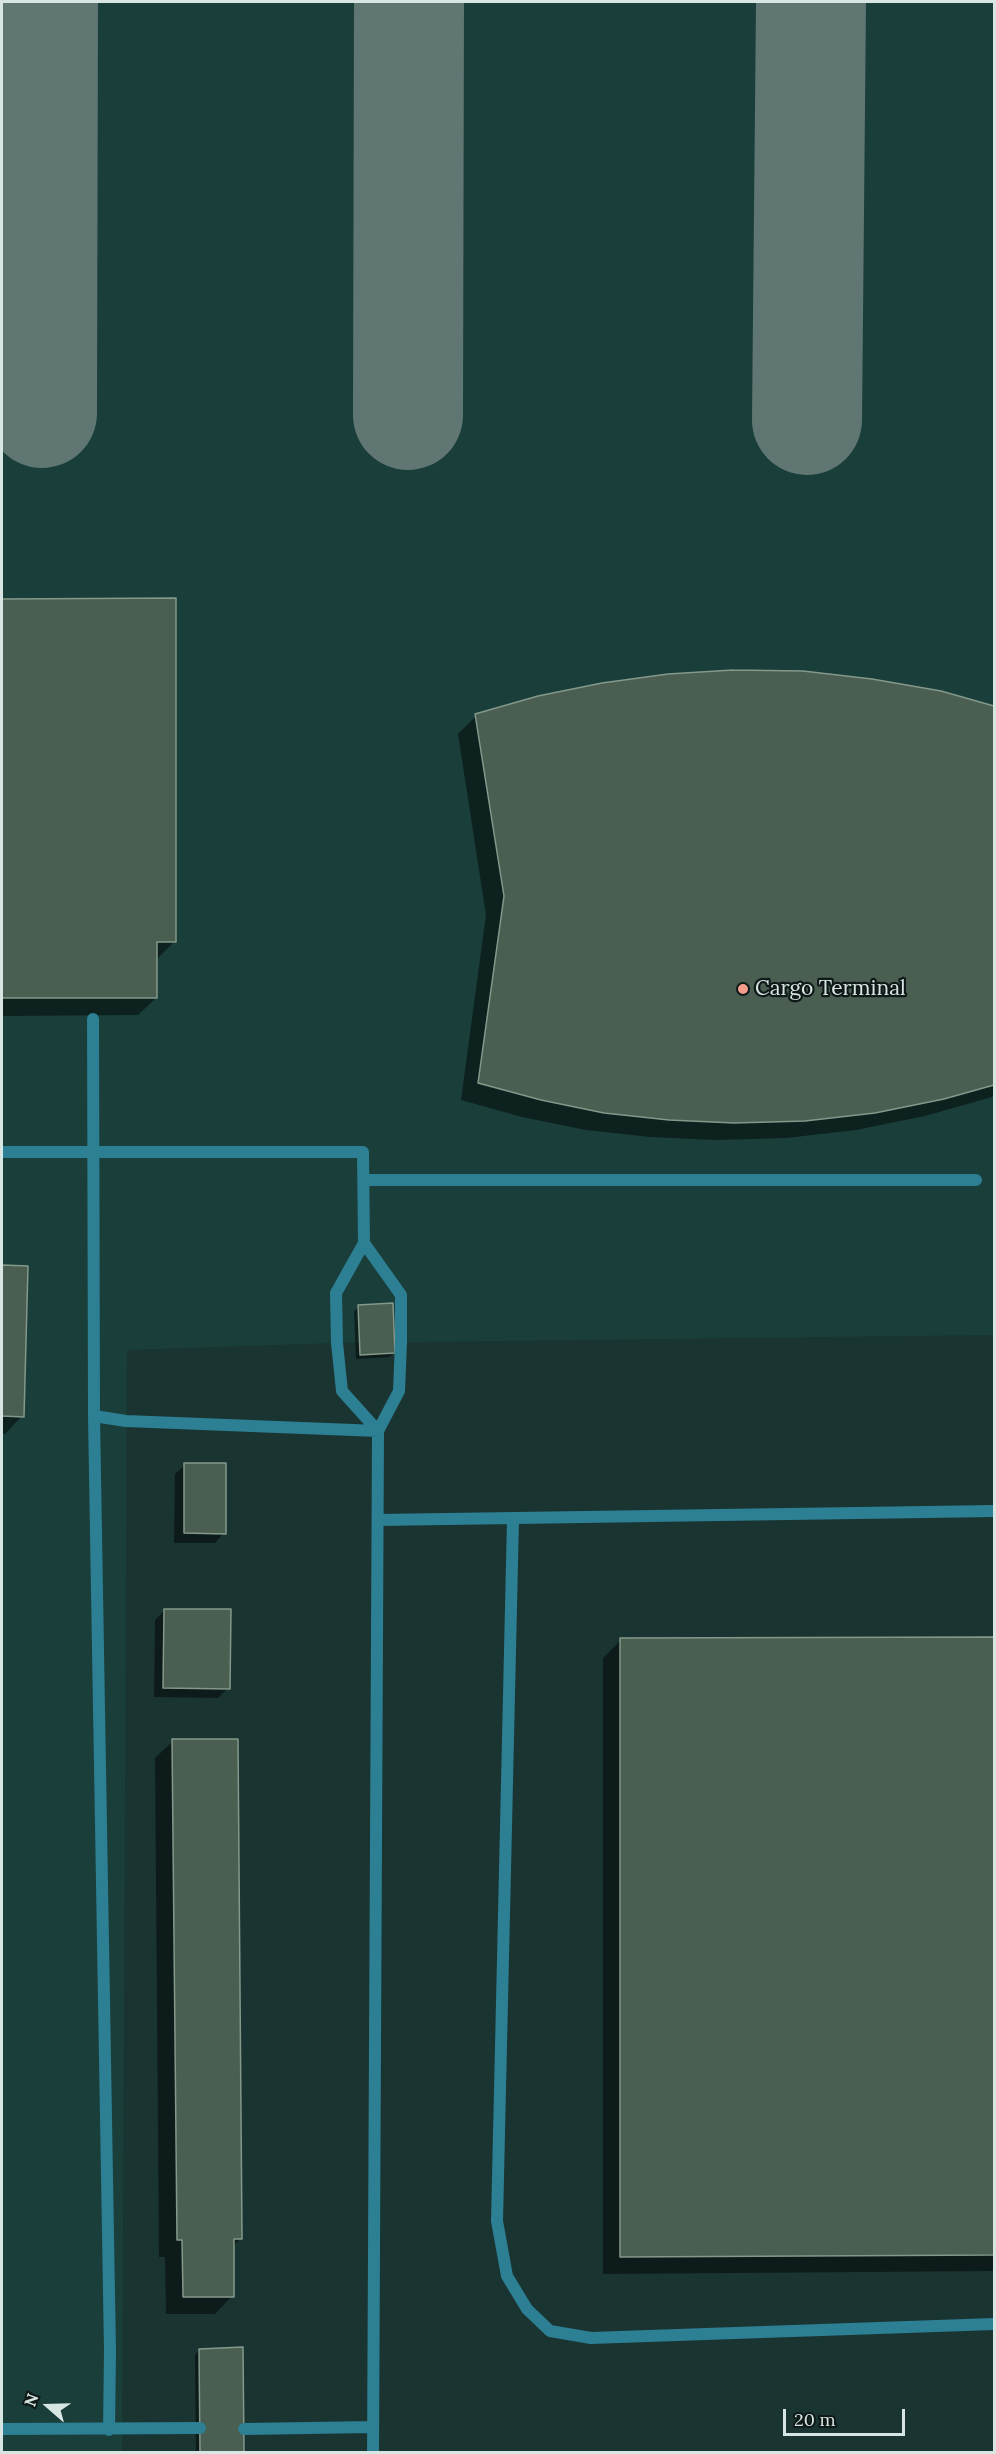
<!DOCTYPE html>
<style>
body{margin:0}
#map{position:relative;width:996px;height:2454px;overflow:hidden;background:#1a3431;font-family:Lora,serif}
canvas{display:block}
.frame{position:absolute;inset:0;border:3px solid #d7e6e3;pointer-events:none}
.north{position:absolute;left:18px;top:2376px;width:60px;height:60px;-webkit-text-stroke:4px #0e1918;paint-order:stroke;rotate:290deg;font-size:16px;font-weight:700;line-height:24px;text-align:center;color:#d7e6e3}
.north::after{content:'';display:block;margin:auto;width:21px;height:27px;background:#d7e6e3;clip-path:polygon(50% 0,100% 100%,50% 72%,0 100%)}
.scale{position:absolute;left:783px;top:2409px;width:122px;height:27px;box-sizing:border-box;border:3px solid #d7e6e3;border-top:0;padding-left:8px;font-size:18px;line-height:21px;white-space:nowrap;color:#d7e6e3;-webkit-text-stroke:4px #0e1918;paint-order:stroke}
</style>
<div id="map">
<canvas width="996" height="2454"></canvas>
<div class="frame"></div>
<div class="north">N</div>
<div class="scale">20 m</div>
</div>
<script>
const ctx = document.querySelector('canvas').getContext('2d');
ctx.lineJoin = 'round';
function paint(path, color) { ctx.fillStyle = color; ctx.fill(path, 'evenodd'); }
const toPath = rows => new Path2D(rows.map(r => 'M' + r).join(''));
function trace(path, color, width, dash) { ctx.strokeStyle = color; ctx.lineWidth = width; ctx.lineCap = dash ? 'butt' : 'round'; ctx.setLineDash(dash || []); ctx.stroke(path); }
function label(font, color, halo, rows, align = 'center') {
  ctx.font = font + ' Lora,serif'; ctx.lineWidth = 4.5; ctx.setLineDash([]); ctx.textBaseline = 'middle'; ctx.strokeStyle = halo; ctx.fillStyle = color; for (const [text, x, y, turn = 0] of rows) {
    ctx.save(); ctx.translate(x, y); ctx.rotate((+turn || 0) * Math.PI / 180); ctx.textAlign = isNaN(turn) ? turn : align; if (halo) ctx.strokeText(text, 0, 0); ctx.fillText(text, 0, 0); ctx.restore();
  }
}
paint(toPath([
 [2,2,994,2,994,1335,337,1343,127,1350,122,2452,2,2452]
]), '#1a3e3a');
paint(toPath([
 [175,600,175,941,157,959,156,998,138,1015,2,1016,2,601],
 [940,693,994,707,994,1095,992,1097,925,1116,856,1130,786,1138,716,1140,650,1137,586,1130,522,1117,461,1100,486,915,458,734,476,716],
 [2,1267,27,1267,22,1416,5,1434,2,1434],
 [358,1307,394,1353,389,1357,356,1359,354,1312],
 [185,1465,224,1533,215,1543,174,1543,175,1474],
 [165,1610,228,1688,218,1698,154,1697,155,1620],
 [994,1638,994,2271,603,2274,603,1658,621,1640],
 [173,1741,241,2238,232,2247,232,2296,215,2314,166,2314,165,2257,159,2257,155,1758],
 [241,2349,243,2452,196,2452,195,2355,199,2350]
]), '#0007');
trace(toPath([
 [42,413,43,2],
 [408,415,409,2],
 [807,420,811,2]
]), '#607672', 110);
const building = toPath([
 [176,598,176,942,157,942,157,998,2,998,2,599,176,598],
 [733,670,803,671,872,679,941,691,994,706,994,1085,944,1099,875,1113,805,1121,734,1123,669,1120,604,1113,541,1100,478,1083,504,896,475,714,538,696,602,683,668,674,733,670],
 [2,1265,28,1266,24,1417,2,1416,2,1265],
 [393,1303,395,1353,360,1355,358,1305,393,1303],
 [184,1463,226,1463,226,1534,184,1533,184,1463],
 [164,1609,231,1609,230,1689,163,1688,164,1609],
 [994,1637,994,2255,620,2257,620,1638,994,1637],
 [172,1739,238,1739,242,2239,234,2239,234,2297,183,2297,182,2240,177,2240,172,1739],
 [243,2347,244,2452,200,2452,199,2349,243,2347]
]);
paint(building, '#4a5e51');
trace(building, '#84998b', 1.5);
trace(toPath([
 [93,1019,94,1416,110,2351,109,2430],
 [2,1152,363,1152,364,1243,336,1293,337,1343,342,1391,378,1431],
 [365,1180,976,1180],
 [364,1243,401,1295,401,1342,399,1391,378,1431,373,2452],
 [94,1416,126,1421,378,1431],
 [513,1519,497,2221,507,2276,527,2309,550,2331,591,2338,994,2324],
 [378,1520,994,1511],
 [2,2429,200,2428],
 [244,2429,373,2427]
]), '#2d7f94', 12);
for (const [x, y, r, color] of [
 [743,989,6,"#f49d8b"]
]) { const dot = new Path2D(); dot.arc(x, y, r, 0, 2 * Math.PI); ctx.fillStyle = color; ctx.fill(dot); trace(dot, '#0e1918', 2); }
label('21px', '#d7e6e3', '#0e1918', [
 ["Cargo Terminal",755,989]
], 'left');
</script>
